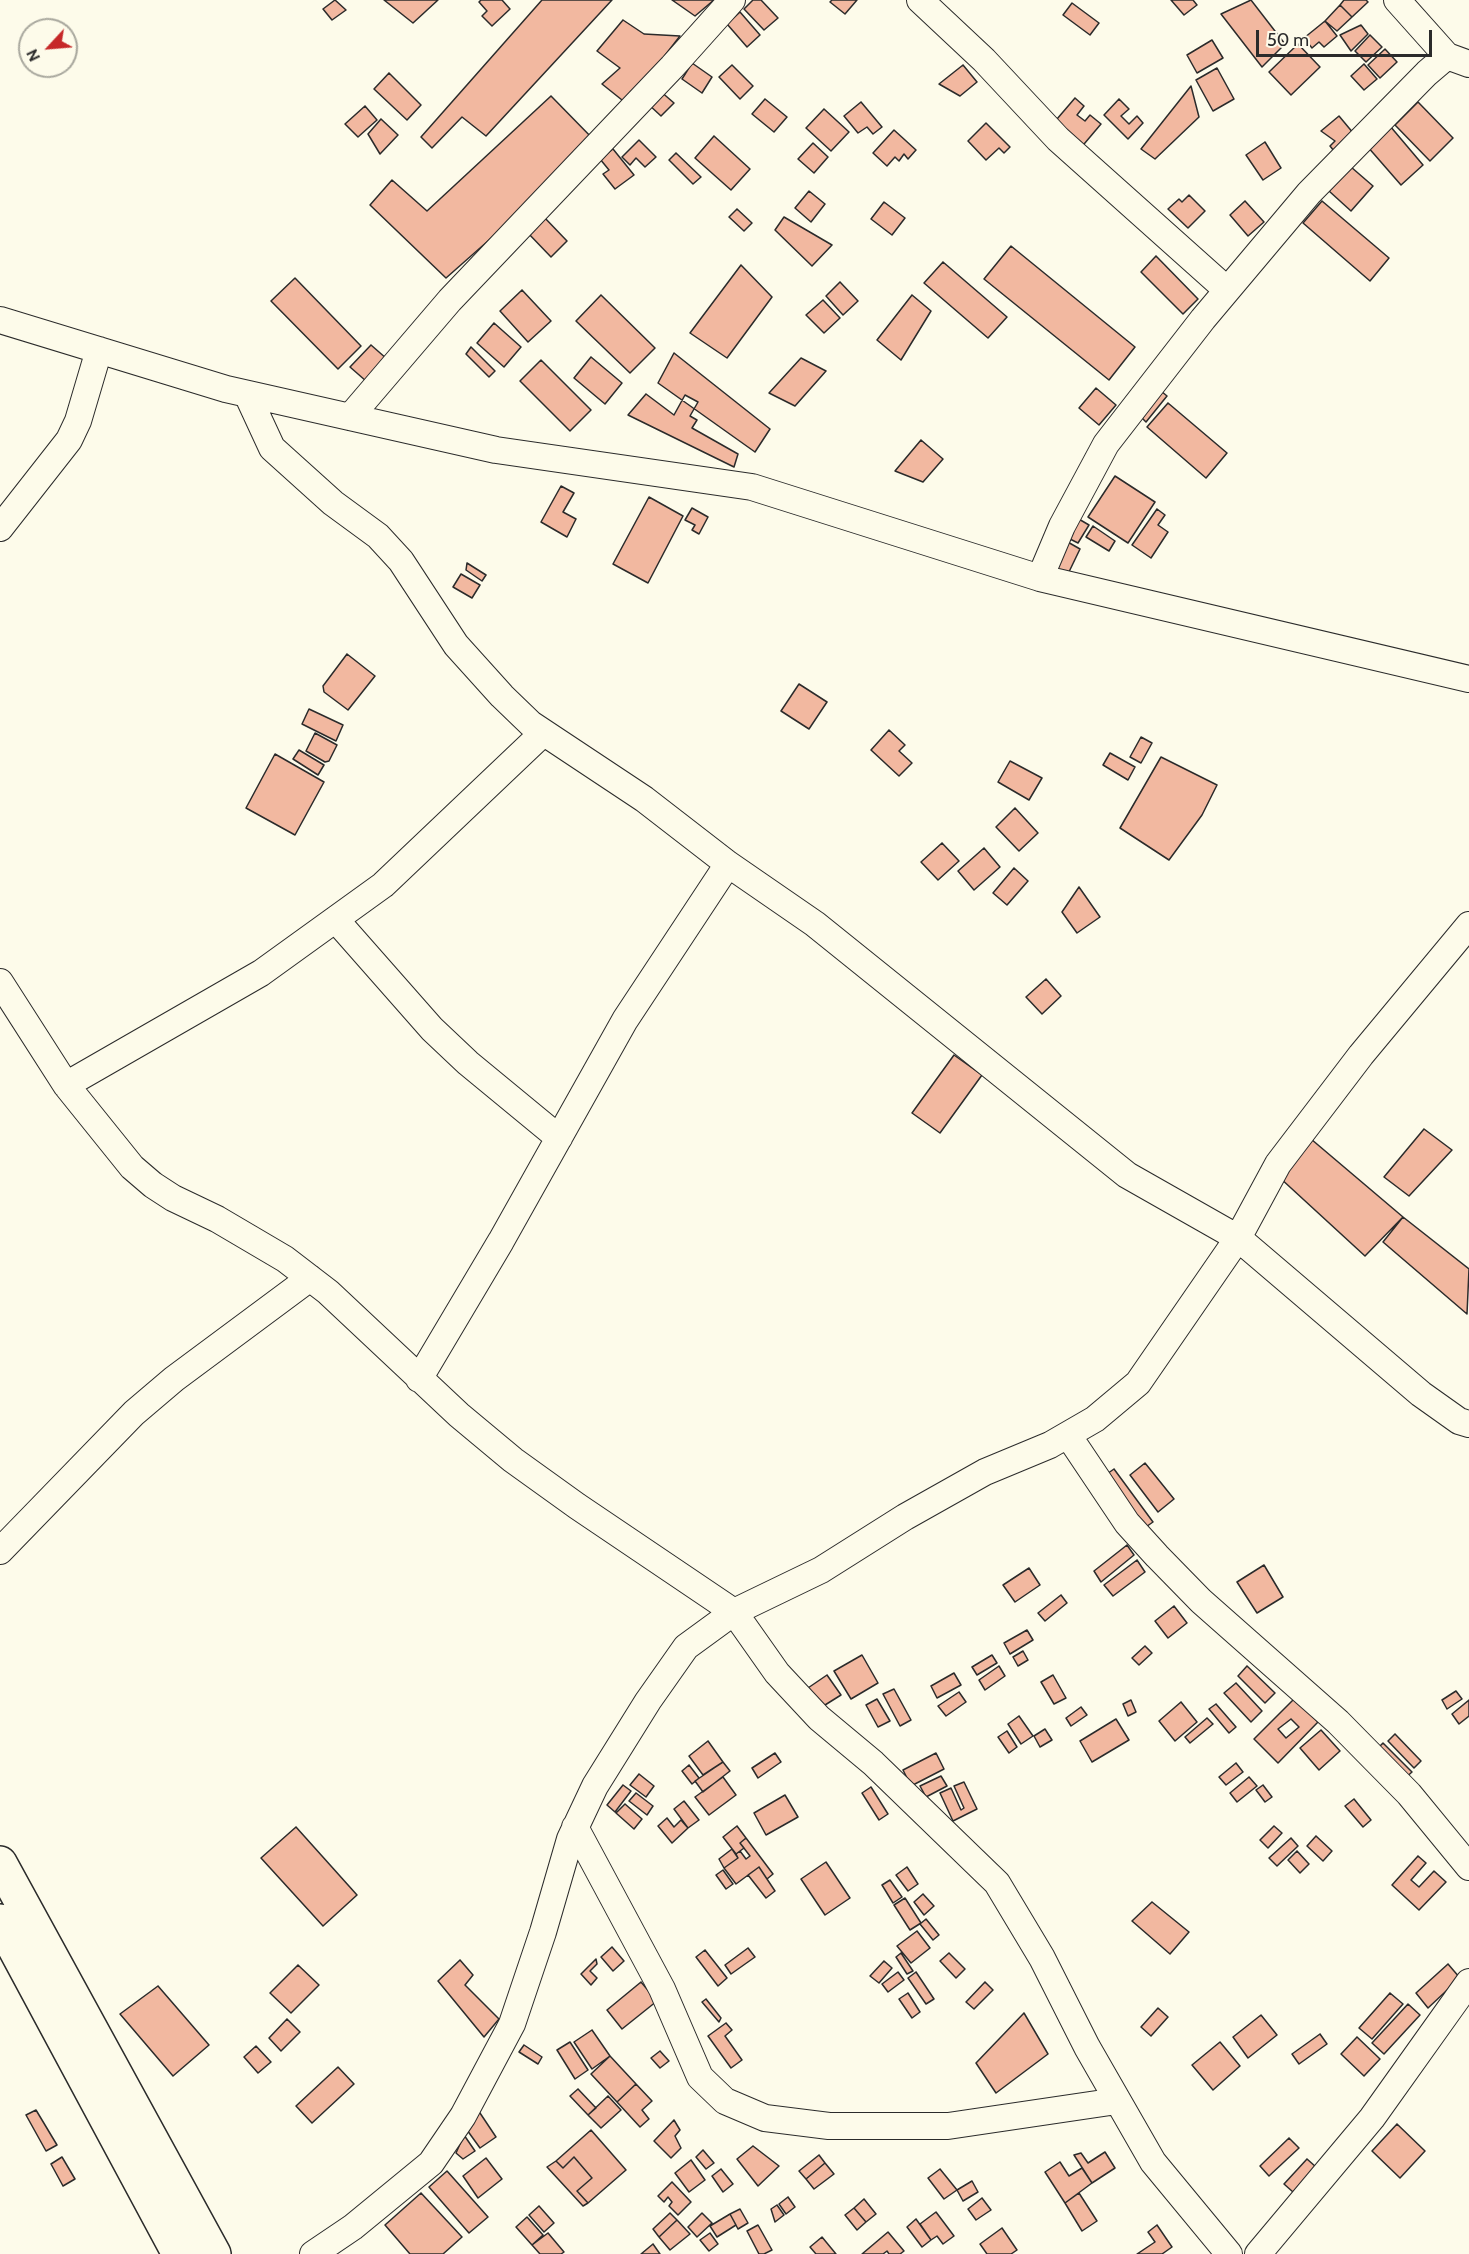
<!DOCTYPE html>
<style>
body{margin:0}
#map{position:relative;width:1469px;height:2254px;overflow:hidden;background:#fdfbea;font-family:Cabin,sans-serif}
canvas{display:block}
.north{position:absolute;left:18px;top:18px;width:60px;height:60px;box-sizing:border-box;background:#fdfbea;border:2px solid #a9a89e;border-radius:50%;rotate:244deg;font-size:16px;font-weight:700;line-height:24px;text-align:center;color:#2b2b2b}
.north::after{content:'';display:block;margin:auto;width:21px;height:27px;background:#c62828;clip-path:polygon(50% 0,100% 100%,50% 72%,0 100%)}
.scale{position:absolute;left:1256px;top:30px;width:176px;height:27px;box-sizing:border-box;border:3px solid #2b2b2b;border-top:0;padding-left:8px;font-size:18px;line-height:21px;white-space:nowrap;color:#2b2b2b;-webkit-text-stroke:4px #fdfbea;paint-order:stroke}
</style>
<div id="map">
<canvas width="1469" height="2254"></canvas>
<div class="north">N</div>
<div class="scale">50 m</div>
</div>
<script>
const ctx = document.querySelector('canvas').getContext('2d');
ctx.lineJoin = 'round';
function paint(path, color) { ctx.fillStyle = color; ctx.fill(path, 'evenodd'); }
const toPath = rows => new Path2D(rows.map(r => 'M' + r).join(''));
function trace(path, color, width, dash) { ctx.strokeStyle = color; ctx.lineWidth = width; ctx.lineCap = dash ? 'butt' : 'round'; ctx.setLineDash(dash || []); ctx.stroke(path); }
const building = toPath([
 [335,0,346,10,332,20,323,9,335,0],
 [384,0,438,0,413,23,384,0],
 [481,0,502,0,510,9,492,26,482,16,487,11,479,2,481,0],
 [542,0,612,0,486,136,462,117,432,148,421,137,542,0],
 [672,0,714,0,695,16,672,0],
 [753,0,761,0,778,18,764,30,744,9,753,0],
 [832,0,857,0,845,14,830,2,832,0],
 [1171,0,1193,0,1197,5,1184,15,1171,0],
 [1251,0,1285,44,1262,67,1221,14,1251,0],
 [1344,0,1366,0,1368,2,1352,17,1340,5,1344,0],
 [1072,3,1099,23,1090,35,1063,15,1072,3],
 [1340,5,1352,17,1337,31,1325,21,1340,5],
 [740,12,760,35,747,47,727,24,740,12],
 [623,20,644,34,680,36,627,104,602,84,620,68,597,51,623,20],
 [1325,21,1337,36,1324,47,1319,42,1312,48,1304,38,1325,21],
 [1361,25,1368,34,1351,51,1340,35,1361,25],
 [1370,35,1382,47,1366,62,1355,51,1370,35],
 [1212,40,1223,58,1197,73,1187,55,1212,40],
 [1298,44,1320,67,1291,95,1269,72,1298,44],
 [1385,49,1397,62,1380,78,1368,65,1385,49],
 [692,63,712,77,702,93,682,79,692,63],
 [1364,64,1377,79,1364,90,1351,76,1364,64],
 [732,65,753,86,740,99,719,77,732,65],
 [963,65,977,82,960,96,939,84,963,65],
 [1217,68,1234,99,1213,111,1196,80,1217,68],
 [389,73,421,105,407,120,374,89,389,73],
 [1191,86,1199,117,1155,159,1141,149,1191,86],
 [659,90,674,103,661,116,647,103,659,90],
 [551,96,598,144,446,278,370,205,392,180,427,211,551,96],
 [1075,98,1084,106,1077,115,1085,121,1090,115,1101,124,1079,150,1051,126,1075,98],
 [765,99,787,117,774,132,752,114,765,99],
 [1119,99,1129,109,1121,116,1129,124,1137,116,1143,123,1128,139,1104,115,1119,99],
 [861,102,882,127,873,134,867,127,858,133,844,116,861,102],
 [1418,102,1453,138,1430,161,1395,125,1418,102],
 [365,106,377,120,358,137,345,124,365,106],
 [824,109,849,132,831,151,806,128,824,109],
 [1339,116,1354,134,1334,151,1330,146,1335,141,1321,131,1339,116],
 [381,119,398,135,380,154,368,134,381,119],
 [986,123,1010,147,1004,153,999,148,986,160,968,141,986,123],
 [1390,126,1423,165,1401,185,1367,146,1390,126],
 [894,130,916,150,908,159,904,154,899,161,895,157,887,166,873,153,894,130],
 [714,136,750,169,731,190,695,158,714,136],
 [639,140,656,157,645,167,636,158,630,165,622,157,639,140],
 [1265,142,1281,168,1263,180,1246,155,1265,142],
 [813,143,828,157,814,173,798,159,813,143],
 [613,149,634,175,615,189,603,174,609,170,600,159,613,149],
 [676,153,701,177,693,184,669,160,676,153],
 [1351,167,1373,186,1351,211,1329,191,1351,167],
 [809,191,825,204,811,222,795,208,809,191],
 [1189,195,1205,211,1188,228,1168,209,1179,199,1182,202,1189,195],
 [1245,201,1264,222,1248,236,1230,215,1245,201],
 [1322,201,1389,258,1370,281,1303,223,1322,201],
 [884,202,905,218,892,235,871,219,884,202],
 [737,209,752,223,744,231,729,217,737,209],
 [543,216,567,241,551,257,527,232,543,216],
 [784,217,832,245,812,266,775,230,784,217],
 [1011,246,1135,347,1109,380,984,279,1011,246],
 [1156,256,1198,299,1183,314,1141,272,1156,256],
 [943,262,1007,317,988,338,924,283,943,262],
 [741,265,772,297,727,358,690,333,741,265],
 [295,278,361,346,338,369,271,301,295,278],
 [840,282,858,301,843,315,826,296,840,282],
 [522,290,551,321,528,342,500,311,522,290],
 [601,295,655,348,630,373,576,321,601,295],
 [912,295,931,311,901,360,877,340,912,295],
 [823,300,840,318,824,333,806,315,823,300],
 [494,323,521,347,504,367,477,343,494,323],
 [371,345,387,359,366,381,350,367,371,345],
 [471,347,495,371,489,377,466,354,471,347],
 [674,353,770,429,755,452,658,383,674,353],
 [591,357,622,383,605,404,574,378,591,357],
 [801,358,826,371,795,406,769,393,801,358],
 [541,360,591,410,570,431,520,381,541,360],
 [1096,388,1116,405,1099,425,1079,408,1096,388],
 [1161,391,1167,396,1146,422,1140,416,1161,391],
 [646,394,674,415,685,395,698,402,690,416,697,420,692,428,738,454,734,467,628,415,646,394],
 [1168,403,1227,453,1206,478,1147,427,1168,403],
 [921,440,943,459,923,482,895,471,921,440],
 [1115,476,1155,502,1128,543,1088,517,1115,476],
 [561,486,574,493,563,512,576,519,567,537,541,522,561,486],
 [649,497,683,516,648,583,613,564,649,497],
 [692,508,708,517,699,534,692,530,695,525,685,520,692,508],
 [1157,509,1165,515,1158,525,1168,532,1151,558,1132,545,1157,509],
 [1077,518,1089,525,1078,543,1066,537,1077,518],
 [1093,526,1115,541,1109,551,1086,537,1093,526],
 [1066,541,1080,549,1067,576,1052,569,1066,541],
 [467,563,486,575,482,581,466,570,467,563],
 [461,574,480,585,472,598,453,587,461,574],
 [347,654,375,676,348,710,324,692,323,686,347,654],
 [799,684,827,702,809,729,781,711,799,684],
 [309,709,343,725,336,741,302,724,309,709],
 [889,730,905,745,899,751,912,763,899,776,871,750,889,730],
 [315,733,337,745,329,761,325,762,306,751,315,733],
 [1141,737,1152,743,1141,763,1130,757,1141,737],
 [299,750,324,765,318,775,293,759,299,750],
 [1110,753,1135,767,1128,780,1103,765,1110,753],
 [275,754,324,782,295,835,246,808,275,754],
 [1161,757,1217,785,1202,815,1169,860,1120,828,1161,757],
 [1010,761,1042,778,1029,800,998,782,1010,761],
 [1015,808,1038,833,1019,851,996,827,1015,808],
 [942,843,959,861,938,880,921,862,942,843],
 [984,848,1000,867,974,890,958,871,984,848],
 [1014,868,1028,881,1007,905,993,893,1014,868],
 [1079,887,1100,917,1077,933,1062,912,1079,887],
 [1046,979,1061,996,1042,1014,1026,997,1046,979],
 [954,1055,982,1075,940,1133,912,1113,954,1055],
 [1424,1129,1452,1150,1409,1196,1384,1177,1424,1129],
 [1311,1139,1403,1217,1365,1256,1279,1177,1311,1139],
 [1403,1217,1469,1269,1467,1314,1383,1242,1403,1217],
 [1145,1463,1174,1499,1158,1512,1130,1475,1145,1463],
 [1114,1469,1153,1522,1143,1529,1104,1476,1114,1469],
 [1127,1545,1134,1555,1101,1582,1094,1571,1127,1545],
 [1137,1560,1145,1572,1113,1596,1104,1585,1137,1560],
 [1264,1565,1283,1597,1257,1613,1237,1582,1264,1565],
 [1029,1568,1040,1585,1015,1602,1003,1585,1029,1568],
 [1061,1595,1067,1603,1045,1621,1038,1613,1061,1595],
 [1174,1606,1187,1623,1168,1638,1155,1621,1174,1606],
 [1027,1630,1033,1640,1010,1654,1004,1643,1027,1630],
 [1145,1646,1152,1653,1139,1665,1132,1658,1145,1646],
 [1023,1651,1028,1660,1018,1666,1013,1657,1023,1651],
 [862,1655,878,1683,851,1699,834,1671,862,1655],
 [992,1655,997,1663,977,1675,972,1667,992,1655],
 [999,1666,1005,1676,985,1690,979,1680,999,1666],
 [1247,1666,1275,1693,1265,1703,1238,1676,1247,1666],
 [954,1673,961,1685,937,1698,931,1686,954,1673],
 [827,1675,841,1695,817,1710,805,1690,827,1675],
 [1053,1675,1066,1698,1054,1704,1041,1682,1053,1675],
 [1236,1683,1262,1711,1251,1722,1224,1693,1236,1683],
 [894,1689,911,1720,900,1726,883,1694,894,1689],
 [1456,1691,1462,1699,1447,1709,1442,1700,1456,1691],
 [959,1692,966,1702,946,1716,938,1706,959,1692],
 [1295,1698,1318,1722,1278,1763,1254,1739,1295,1698],
 [1291,1719,1299,1727,1286,1738,1278,1729,1291,1719],
 [877,1699,890,1721,878,1727,866,1705,877,1699],
 [1131,1700,1136,1712,1128,1716,1123,1704,1131,1700],
 [1469,1700,1469,1716,1459,1724,1452,1714,1469,1700],
 [1181,1702,1197,1722,1175,1741,1159,1721,1181,1702],
 [1216,1704,1236,1727,1229,1733,1209,1709,1216,1704],
 [1081,1707,1087,1715,1071,1726,1066,1718,1081,1707],
 [1019,1716,1033,1736,1021,1744,1008,1724,1019,1716],
 [1207,1718,1213,1724,1190,1743,1185,1737,1207,1718],
 [1116,1719,1129,1740,1092,1762,1080,1741,1116,1719],
 [1045,1729,1052,1740,1040,1747,1034,1736,1045,1729],
 [1321,1730,1340,1751,1319,1770,1300,1748,1321,1730],
 [1007,1731,1017,1747,1009,1753,998,1737,1007,1731],
 [1395,1734,1421,1761,1414,1768,1388,1741,1395,1734],
 [708,1741,723,1762,703,1775,689,1756,708,1741],
 [1383,1743,1412,1772,1403,1780,1375,1751,1383,1743],
 [775,1753,781,1762,758,1778,752,1768,775,1753],
 [936,1753,944,1769,911,1786,903,1770,936,1753],
 [723,1762,730,1771,703,1792,695,1781,723,1762],
 [1236,1763,1243,1772,1226,1785,1219,1777,1236,1763],
 [689,1765,699,1778,692,1784,682,1771,689,1765],
 [639,1774,654,1786,646,1797,630,1785,639,1774],
 [941,1776,947,1786,926,1797,920,1786,941,1776],
 [723,1777,736,1795,709,1815,695,1797,723,1777],
 [1249,1777,1257,1786,1237,1802,1230,1793,1249,1777],
 [964,1782,977,1809,953,1821,940,1793,951,1788,961,1810,964,1808,954,1786,964,1782],
 [623,1785,631,1791,615,1812,607,1805,623,1785],
 [1263,1785,1272,1797,1265,1802,1256,1790,1263,1785],
 [871,1787,888,1814,879,1820,862,1793,871,1787],
 [636,1793,653,1806,647,1815,629,1801,636,1793],
 [785,1795,798,1817,766,1835,754,1813,785,1795],
 [1354,1799,1371,1820,1363,1827,1345,1806,1354,1799],
 [684,1801,699,1820,688,1828,674,1809,684,1801],
 [625,1804,642,1819,634,1829,616,1813,625,1804],
 [667,1818,674,1827,681,1820,688,1828,672,1843,658,1826,667,1818],
 [737,1826,746,1838,740,1843,744,1848,736,1854,723,1837,737,1826],
 [1274,1826,1282,1833,1268,1848,1260,1840,1274,1826],
 [296,1827,357,1895,323,1926,261,1858,296,1827],
 [1316,1836,1332,1851,1323,1861,1307,1846,1316,1836],
 [746,1838,773,1874,767,1879,759,1867,736,1884,724,1868,738,1858,736,1854,740,1851,746,1859,750,1856,740,1843,746,1838],
 [1291,1838,1298,1846,1277,1866,1269,1858,1291,1838],
 [732,1849,738,1858,724,1868,719,1859,732,1849],
 [1297,1851,1309,1864,1300,1873,1288,1860,1297,1851],
 [1418,1856,1426,1863,1411,1880,1419,1887,1434,1871,1446,1882,1419,1910,1392,1885,1418,1856],
 [826,1862,850,1898,825,1915,801,1879,826,1862],
 [759,1867,775,1891,766,1898,748,1875,759,1867],
 [907,1867,918,1884,908,1891,896,1875,907,1867],
 [723,1870,733,1884,726,1889,716,1875,723,1870],
 [890,1880,902,1897,893,1903,882,1885,890,1880],
 [923,1894,934,1906,924,1915,914,1902,923,1894],
 [905,1898,921,1923,910,1930,894,1905,905,1898],
 [1152,1902,1189,1932,1170,1954,1132,1921,1152,1902],
 [926,1919,939,1935,933,1940,920,1924,926,1919],
 [917,1931,930,1948,911,1963,897,1946,917,1931],
 [612,1947,624,1961,613,1971,601,1957,612,1947],
 [748,1948,755,1957,731,1974,725,1965,748,1948],
 [705,1950,727,1978,718,1986,696,1957,705,1950],
 [901,1953,913,1971,907,1974,896,1957,901,1953],
 [949,1953,965,1969,956,1978,940,1961,949,1953],
 [596,1959,597,1964,590,1971,597,1978,591,1985,581,1974,596,1959],
 [460,1960,473,1975,465,1985,499,2019,484,2037,438,1981,460,1960],
 [884,1961,892,1968,879,1983,870,1976,884,1961],
 [1448,1964,1460,1978,1428,2008,1416,1993,1448,1964],
 [298,1965,319,1985,291,2013,270,1993,298,1965],
 [898,1972,904,1980,888,1992,882,1984,898,1972],
 [916,1972,934,1999,926,2004,908,1978,916,1972],
 [641,1982,657,2001,622,2029,607,2010,641,1982],
 [985,1982,993,1990,974,2009,966,2002,985,1982],
 [158,1986,209,2045,173,2076,120,2014,158,1986],
 [908,1993,920,2012,912,2018,899,1999,908,1993],
 [1390,1993,1403,2004,1372,2039,1359,2028,1390,1993],
 [706,1999,721,2018,719,2022,702,2002,706,1999],
 [1408,2004,1420,2015,1384,2054,1372,2043,1408,2004],
 [1158,2008,1168,2017,1151,2036,1141,2027,1158,2008],
 [1024,2013,1048,2054,996,2093,976,2063,1024,2013],
 [1261,2015,1277,2035,1248,2058,1233,2037,1261,2015],
 [287,2019,300,2032,281,2051,269,2038,287,2019],
 [726,2023,732,2030,725,2036,742,2060,731,2068,708,2036,726,2023],
 [592,2030,610,2056,592,2069,574,2042,592,2030],
 [1320,2034,1327,2044,1299,2064,1292,2054,1320,2034],
 [1357,2037,1380,2059,1364,2076,1341,2054,1357,2037],
 [570,2042,588,2070,575,2079,557,2050,570,2042],
 [1220,2042,1240,2066,1213,2090,1192,2065,1220,2042],
 [524,2045,542,2057,538,2064,519,2052,524,2045],
 [256,2046,271,2062,258,2073,244,2057,256,2046],
 [660,2051,669,2061,660,2068,651,2058,660,2051],
 [610,2056,636,2084,617,2102,591,2074,610,2056],
 [338,2067,354,2084,312,2123,296,2106,338,2067],
 [636,2084,652,2101,642,2110,649,2119,640,2127,617,2102,636,2084],
 [578,2089,596,2108,588,2115,570,2096,578,2089],
 [608,2096,621,2110,601,2128,588,2115,608,2096],
 [36,2110,57,2145,46,2151,26,2115,36,2110],
 [478,2110,496,2137,480,2148,467,2130,478,2110],
 [674,2120,680,2130,675,2136,681,2148,671,2158,654,2141,674,2120],
 [1397,2124,1425,2151,1400,2178,1372,2151,1397,2124],
 [591,2130,626,2170,588,2203,577,2191,592,2178,574,2157,563,2168,556,2161,591,2130],
 [464,2135,475,2151,463,2159,456,2153,464,2135],
 [1289,2138,1299,2148,1269,2176,1260,2166,1289,2138],
 [753,2146,779,2166,758,2186,737,2159,753,2146],
 [703,2150,714,2163,706,2169,696,2157,703,2150],
 [1105,2152,1115,2168,1092,2183,1074,2155,1081,2153,1088,2163,1105,2152],
 [819,2155,825,2163,806,2179,799,2171,819,2155],
 [62,2157,75,2179,63,2186,51,2164,62,2157],
 [574,2157,592,2178,577,2191,588,2203,583,2206,547,2167,556,2161,563,2168,574,2157],
 [486,2158,502,2179,478,2198,463,2176,486,2158],
 [1307,2159,1316,2167,1293,2192,1284,2184,1307,2159],
 [691,2160,705,2180,689,2192,675,2173,691,2160],
 [1060,2162,1069,2176,1082,2168,1092,2183,1065,2203,1045,2172,1060,2162],
 [825,2163,834,2174,814,2189,806,2179,825,2163],
 [721,2169,733,2184,723,2192,712,2176,721,2169],
 [940,2169,957,2190,944,2199,928,2178,940,2169],
 [447,2171,488,2217,469,2233,429,2187,447,2171],
 [972,2181,978,2192,963,2201,957,2190,972,2181],
 [672,2182,691,2202,678,2215,669,2206,672,2202,668,2197,664,2202,658,2196,672,2182],
 [421,2193,462,2237,443,2254,410,2254,385,2225,421,2193],
 [1079,2193,1097,2221,1082,2231,1065,2203,1079,2193],
 [788,2197,795,2207,786,2214,779,2204,788,2197],
 [982,2198,991,2210,976,2220,968,2209,982,2198],
 [864,2199,876,2214,866,2222,854,2208,864,2199],
 [777,2205,784,2215,775,2222,771,2209,777,2205],
 [539,2206,554,2223,544,2232,529,2215,539,2206],
 [854,2208,866,2222,857,2230,845,2215,854,2208],
 [740,2209,748,2223,738,2229,730,2214,740,2209],
 [936,2212,954,2236,943,2244,937,2236,931,2240,920,2224,936,2212],
 [670,2213,677,2220,659,2237,653,2229,670,2213],
 [702,2213,712,2223,697,2237,688,2227,702,2213],
 [730,2214,736,2225,717,2237,710,2226,730,2214],
 [527,2217,543,2235,532,2245,516,2227,527,2217],
 [916,2219,931,2240,922,2247,907,2227,916,2219],
 [677,2220,690,2234,670,2250,659,2237,677,2220],
 [758,2225,772,2250,764,2254,759,2254,747,2231,758,2225],
 [1157,2225,1172,2247,1162,2254,1137,2254,1155,2242,1148,2232,1157,2225],
 [1002,2228,1017,2250,1011,2254,987,2254,980,2244,1002,2228],
 [888,2232,904,2251,900,2254,889,2254,887,2251,883,2254,862,2254,888,2232],
 [548,2233,564,2252,561,2254,540,2254,532,2245,548,2233],
 [710,2233,718,2244,709,2251,700,2240,710,2233],
 [822,2237,836,2254,816,2254,810,2247,822,2237],
 [653,2244,660,2254,641,2254,653,2244]
]);
paint(building, '#f2b8a0');
trace(building, '#2b2b2b', 1.5);
const minor = toPath([
 [920,0,984,60,1058,139,1227,290],
 [1397,0,1447,56,1469,64],
 [0,320,226,389,496,450,752,487,1040,578,1469,679],
 [247,394,272,448,333,503,378,536,401,561,456,645,502,696,531,724,644,799,728,864,815,924,1127,1175,1238,1238,1421,1394,1459,1421,1469,1424],
 [350,417,450,300,672,67,732,0],
 [0,528,69,440,78,421,99,350],
 [1040,578,1062,526,1106,444,1203,319,1309,193,1427,73,1447,56],
 [336,920,432,1029,468,1063,559,1138],
 [0,982,66,1085,132,1167,153,1185,173,1198,217,1219,285,1259,328,1292,459,1415,513,1460,577,1506,734,1612,777,1673,819,1718,873,1763,997,1883,1042,1958,1087,2047,1153,2162,1229,2254],
 [66,1085,261,973,383,885,543,733],
 [419,1379,501,1241,625,1020,728,864],
 [1068,1435,1127,1523,1157,1556,1201,1601,1338,1722,1409,1794,1469,1867],
 [0,1551,134,1413,174,1379,310,1278],
 [575,1827,662,1989,700,2077,725,2101,765,2118,829,2126,948,2126,1117,2101],
 [313,2254,353,2227,431,2163,463,2116,512,2024,543,1932,570,1839,595,1786,648,1701,686,1647,734,1612,821,1570,905,1517,985,1472,1050,1445,1095,1419,1138,1383,1238,1238,1278,1164,1361,1055,1469,925],
 [1258,2254,1372,2118,1469,1982]
]);
const major = toPath([
 [0,1863,214,2254],
 [0,1921,179,2254]
]);
trace(minor, '#2b2b2b', 28);
trace(major, '#2b2b2b', 36);
trace(minor, '#fdfbea', 26);
trace(major, '#fdfbea', 33);
</script>
